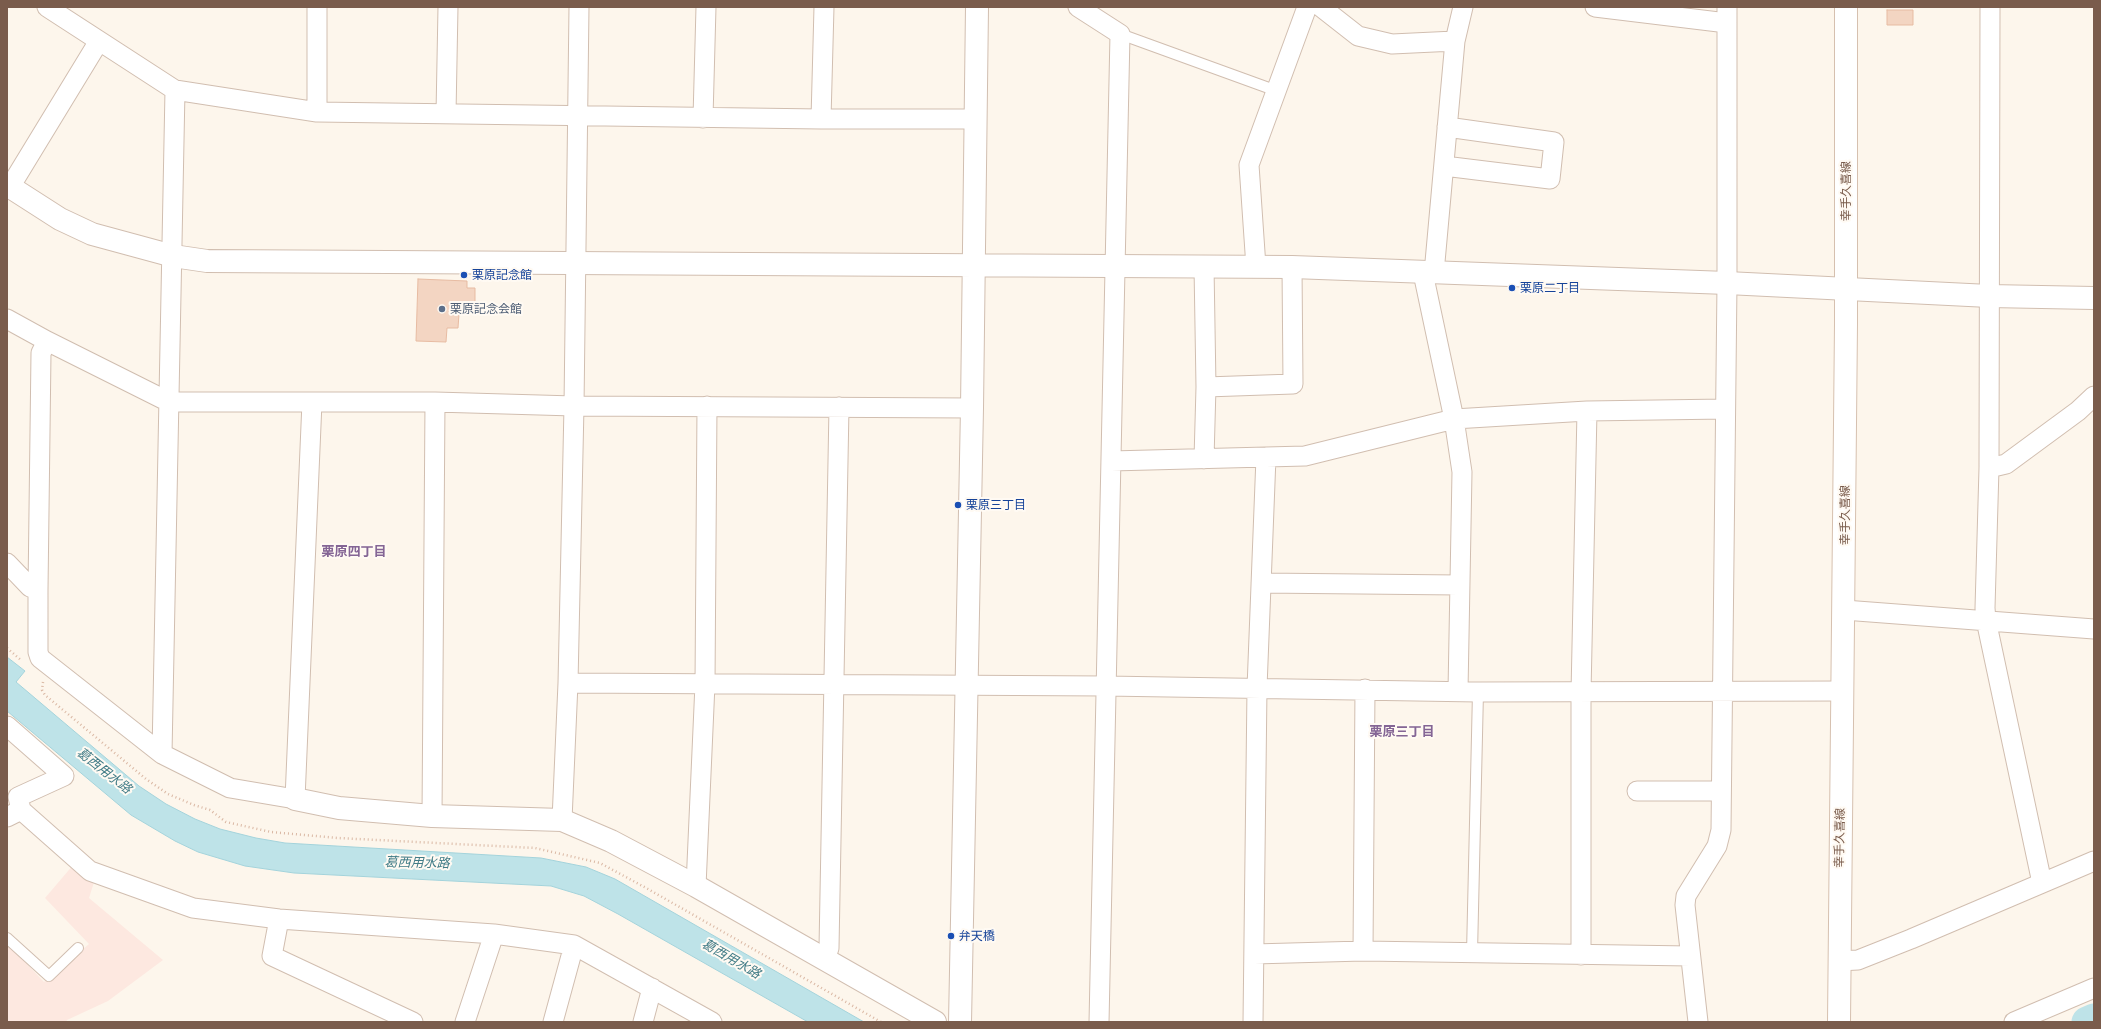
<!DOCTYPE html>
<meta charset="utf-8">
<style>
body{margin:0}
#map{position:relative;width:2101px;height:1029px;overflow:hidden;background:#fdf6ec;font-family:Mulish,sans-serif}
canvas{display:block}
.frame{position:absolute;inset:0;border:8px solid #7a5c4c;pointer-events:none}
</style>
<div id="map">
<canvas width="2101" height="1029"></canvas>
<div class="frame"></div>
</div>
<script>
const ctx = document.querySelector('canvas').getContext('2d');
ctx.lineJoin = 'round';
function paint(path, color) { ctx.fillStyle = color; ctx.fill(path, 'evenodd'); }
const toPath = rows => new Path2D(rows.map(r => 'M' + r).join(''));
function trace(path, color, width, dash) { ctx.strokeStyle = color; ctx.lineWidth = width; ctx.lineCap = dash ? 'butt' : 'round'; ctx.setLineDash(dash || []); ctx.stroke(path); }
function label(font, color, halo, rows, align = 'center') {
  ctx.font = font + ' Mulish,"Noto Sans JP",sans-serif'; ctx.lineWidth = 4; ctx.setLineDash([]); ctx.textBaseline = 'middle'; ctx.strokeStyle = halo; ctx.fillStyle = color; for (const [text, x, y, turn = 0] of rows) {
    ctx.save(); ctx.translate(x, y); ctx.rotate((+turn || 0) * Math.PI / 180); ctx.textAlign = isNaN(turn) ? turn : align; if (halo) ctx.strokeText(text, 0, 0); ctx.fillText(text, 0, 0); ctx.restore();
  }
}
paint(toPath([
 [74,864,95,879,89,898,163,960,108,1001,67,1020,66,1022,7,1022,7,943,44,982,89,944,45,898]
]), '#fde8e0');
const water = toPath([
 [7,657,25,671,16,682,139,786,166,804,195,819,220,829,256,838,285,843,541,858,586,867,615,879,864,1022,808,1022,618,914,584,896,551,886,294,873,245,866,198,852,175,841,131,815,7,711,7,657]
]);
paint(water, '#bee3e8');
trace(water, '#a4d3db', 1);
trace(toPath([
 [2087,1022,2094,1019]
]), '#bee3e8', 31);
const building = toPath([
 [1887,10,1913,10,1913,25,1887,25,1887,10],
 [418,279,467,281,467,288,475,288,475,304,468,304,467,314,459,314,458,328,447,328,446,342,416,341,418,279]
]);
paint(building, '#f3d5c2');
trace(building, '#e7bba2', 1);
const service = toPath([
 [1120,34,1277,91],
 [7,938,49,976,78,948],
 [1472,953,1478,692]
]);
const minor = toPath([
 [47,7,175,90,317,112,821,119,976,119],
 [317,7,317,112],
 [1078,7,1120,34,1099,1022],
 [1321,7,1358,36,1392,44,1455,41],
 [1595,7,1727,23],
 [1990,7,1989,468,1985,608,1986,620,2042,883],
 [446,114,448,7],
 [703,118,706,7],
 [821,119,824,7],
 [1444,166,1550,179,1554,142,1447,127],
 [10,187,99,41],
 [1256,267,1249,165,1307,7],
 [1423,273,1454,419,1462,472,1458,691],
 [1434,273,1455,41,1463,7],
 [7,319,47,341,169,402,435,402,574,406,972,408],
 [47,341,41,353,38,590,38,652,40,658,162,754,230,788,295,799,312,402],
 [1206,387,1293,384,1292,267],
 [1204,459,1206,387,1204,266],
 [1111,461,1305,456,1454,419,1587,411,1725,409],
 [1989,468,2006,464,2078,411,2094,396],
 [7,563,30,587,38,590],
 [1261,583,1459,585],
 [1844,610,2094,629],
 [568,683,1106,686,1478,692,1842,691],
 [7,726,64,776,18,797,21,810,90,871,193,908,279,919,494,934,574,945,712,1022],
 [162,754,175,90],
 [1637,791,1721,791],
 [432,816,435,402],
 [7,817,21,810],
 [562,820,568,683,574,406,579,7],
 [696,886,705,684,707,406],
 [279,919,272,956,413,1022],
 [1363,951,1365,689],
 [1254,954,1363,951,1690,956],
 [1581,955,1581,693,1587,411],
 [825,960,829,948,839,407],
 [1839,961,1858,960,1911,939,2094,861],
 [465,1022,494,934],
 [553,1022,574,945],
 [643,1022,652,988],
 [1253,1022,1257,688,1266,457],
 [1698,1022,1685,905,1686,896,1717,846,1721,830,1727,283,1727,7],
 [2014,1022,2094,988]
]);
const tertiary = toPath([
 [7,185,60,219,92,234,173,256,207,261,1292,267,1727,283,1989,296,2094,298],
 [295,799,339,808,432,816,562,820,611,841,696,886,935,1022],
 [960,1022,972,408,977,7]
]);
const secondary = toPath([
 [1839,1022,1846,324,1846,7]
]);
trace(service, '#d1beb0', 12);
trace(minor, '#d1beb0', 21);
trace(tertiary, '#d1beb0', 24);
trace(secondary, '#d6c0af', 24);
trace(toPath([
 [7,648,22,661],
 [43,682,42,690,45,695,146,779,168,794,194,805,210,810,226,822,271,832,338,838,535,848,600,863,648,889,881,1022]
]), '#dab8a4', 2.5, [1, 3]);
trace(service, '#fff', 10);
trace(minor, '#fff', 19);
trace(tertiary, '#fff', 22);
trace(secondary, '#fff', 22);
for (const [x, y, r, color] of [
 [464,275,4,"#1a4fb4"],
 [1512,288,4,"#1a4fb4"],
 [442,309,4,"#5c6f8a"],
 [958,505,4,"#1a4fb4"],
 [951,936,4,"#1a4fb4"]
]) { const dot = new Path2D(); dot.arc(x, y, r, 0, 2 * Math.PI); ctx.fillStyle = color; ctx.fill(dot); trace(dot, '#fffaf3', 1.5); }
label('12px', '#7a5c4c', '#fffaf3', [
 ["幸手久喜線",1846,191,-90],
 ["幸手久喜線",1845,515,-90],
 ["幸手久喜線",1840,838,-89]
]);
label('12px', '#164399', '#fffaf3', [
 ["栗原記念館",472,275],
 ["栗原二丁目",1520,288],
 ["栗原三丁目",966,505],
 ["弁天橋",959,936]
], 'left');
label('12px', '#4e5e75', '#fffaf3', [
 ["栗原記念会館",450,309]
], 'left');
label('bold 13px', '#846595', '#fffaf3', [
 ["栗原四丁目",354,552],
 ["栗原三丁目",1402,732]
]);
label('italic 13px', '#427c87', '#fffaf3', [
 ["葛西用水路",104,771,38],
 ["葛西用水路",417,863,1],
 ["葛西用水路",731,959,30]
]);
</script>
